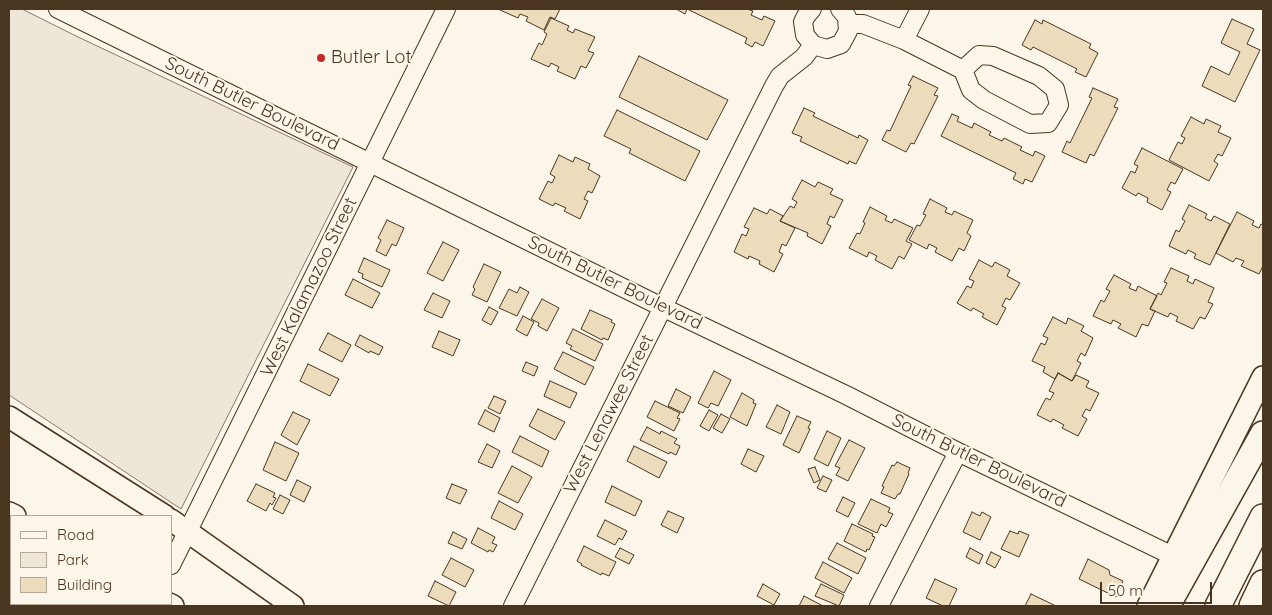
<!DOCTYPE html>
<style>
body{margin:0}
#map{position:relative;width:1272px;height:615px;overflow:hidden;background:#fbf6e9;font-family:Quicksand,sans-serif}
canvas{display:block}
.frame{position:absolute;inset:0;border:10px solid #4a3520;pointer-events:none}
.legend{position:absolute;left:10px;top:515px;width:162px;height:90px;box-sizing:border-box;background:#fbf6e9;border:1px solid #b4a999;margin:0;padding:6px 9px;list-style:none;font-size:15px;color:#4a3520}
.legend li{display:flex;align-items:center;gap:10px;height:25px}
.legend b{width:25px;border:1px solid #b4a999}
.scale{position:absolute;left:1100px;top:582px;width:112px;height:22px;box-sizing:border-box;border:2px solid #4a3520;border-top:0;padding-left:6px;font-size:15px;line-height:18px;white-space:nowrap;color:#4a3520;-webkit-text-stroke:4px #fbf6e9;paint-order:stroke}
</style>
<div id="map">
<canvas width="1272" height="615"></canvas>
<div class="frame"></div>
<ul class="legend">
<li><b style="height:6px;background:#fbf6e9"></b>Road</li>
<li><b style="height:14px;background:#ede6d9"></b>Park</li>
<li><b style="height:14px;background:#ecdcbc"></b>Building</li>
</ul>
<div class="scale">50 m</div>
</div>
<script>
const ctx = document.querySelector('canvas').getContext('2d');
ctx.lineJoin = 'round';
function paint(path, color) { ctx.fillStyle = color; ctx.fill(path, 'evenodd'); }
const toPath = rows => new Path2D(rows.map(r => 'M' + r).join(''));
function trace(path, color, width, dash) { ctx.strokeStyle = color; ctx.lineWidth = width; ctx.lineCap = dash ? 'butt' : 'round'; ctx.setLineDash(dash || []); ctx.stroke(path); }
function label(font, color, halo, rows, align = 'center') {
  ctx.font = font + ' Quicksand,sans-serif'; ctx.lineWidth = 4; ctx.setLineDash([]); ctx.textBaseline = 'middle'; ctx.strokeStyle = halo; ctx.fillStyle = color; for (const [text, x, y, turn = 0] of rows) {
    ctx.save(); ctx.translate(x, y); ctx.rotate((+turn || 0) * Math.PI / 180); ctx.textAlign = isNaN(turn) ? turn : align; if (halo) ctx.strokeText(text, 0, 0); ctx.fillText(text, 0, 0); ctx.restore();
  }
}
const green = toPath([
 [9,9,22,9,76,36,353,167,181,509,9,395,9,9]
]);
paint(green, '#ede6d9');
trace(green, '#887966', 1);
const building = toPath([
 [501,9,560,9,555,19,550,17,544,30,526,21,528,17,520,14,518,18,500,10,501,9],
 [676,9,747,9,753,11,751,15,762,20,764,16,775,21,763,46,755,42,752,47,745,43,747,38,687,9,685,14,676,9],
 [551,18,569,26,567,30,573,33,575,29,595,37,588,51,594,53,586,68,581,66,575,79,557,71,559,67,551,63,549,67,531,59,539,43,542,45,547,34,544,32,551,18],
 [1232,19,1254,29,1247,44,1260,50,1235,102,1202,86,1211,66,1229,75,1240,52,1221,43,1232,19],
 [1035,20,1042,24,1043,20,1091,44,1089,48,1098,53,1086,77,1075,72,1077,69,1033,47,1031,50,1022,45,1035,20],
 [639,56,728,100,707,140,619,97,639,56],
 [913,76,938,88,934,95,938,96,914,144,911,143,906,152,882,140,887,130,890,131,911,86,908,85,913,76],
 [1093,88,1118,99,1114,107,1118,108,1094,156,1090,154,1086,163,1062,152,1067,141,1070,143,1092,98,1089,97,1093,88],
 [804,108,815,113,813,116,858,138,859,135,868,140,856,164,849,161,848,164,800,141,802,137,792,133,804,108],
 [617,110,700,151,685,181,629,153,631,149,604,136,617,110],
 [952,114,959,117,957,121,972,128,974,123,991,132,989,135,1002,141,1004,138,1022,147,1020,150,1033,156,1035,151,1045,156,1032,182,1025,179,1023,184,1013,179,1016,173,941,136,952,114],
 [1191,117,1204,124,1206,119,1221,126,1218,132,1231,138,1222,156,1218,154,1214,161,1218,164,1209,181,1169,160,1178,142,1182,144,1185,138,1181,136,1191,117],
 [1142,148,1183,169,1175,184,1171,182,1167,190,1171,192,1162,210,1147,202,1148,198,1138,193,1136,196,1122,188,1131,171,1135,173,1138,166,1134,164,1142,148],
 [559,155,573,162,575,157,590,164,588,169,600,176,592,193,588,191,584,199,588,201,580,219,564,211,566,208,555,203,553,206,539,199,548,181,552,183,555,177,550,174,559,155],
 [802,180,815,187,818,182,833,189,830,194,843,200,834,218,830,216,827,224,831,226,822,244,807,236,808,233,780,221,790,206,794,208,797,202,792,199,802,180],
 [930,199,947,208,945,212,952,215,954,211,973,220,967,233,971,236,964,251,959,248,952,261,935,252,937,248,929,244,927,249,909,240,917,225,920,226,926,215,923,214,930,199],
 [1189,205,1207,214,1205,218,1211,221,1214,216,1230,224,1210,265,1194,258,1196,254,1188,250,1186,254,1169,246,1176,230,1179,232,1185,221,1182,219,1189,205],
 [870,207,887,216,885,220,892,223,894,219,913,228,906,241,912,244,904,259,899,256,892,269,875,260,877,256,869,252,867,257,849,248,857,233,860,234,865,223,863,222,870,207],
 [754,208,767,214,770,209,783,216,780,221,795,228,786,246,782,244,779,252,783,254,774,272,759,264,760,261,749,256,748,259,734,252,742,234,746,236,749,229,744,227,754,208],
 [1237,212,1254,221,1252,225,1259,228,1261,224,1263,225,1263,266,1259,274,1241,266,1244,261,1236,258,1233,262,1216,253,1237,212],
 [387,220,404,228,396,246,392,244,386,256,376,251,381,240,378,238,387,220],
 [443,242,459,250,443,281,427,273,443,242],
 [364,258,390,270,382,287,362,278,363,274,358,272,364,258],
 [979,260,992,267,995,262,1010,270,1007,276,1020,283,1010,300,1006,298,1002,306,1006,308,997,325,982,317,984,314,973,308,971,311,957,303,967,286,971,288,974,281,969,279,979,260],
 [484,264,501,272,487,302,472,295,475,289,473,287,484,264],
 [1171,268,1189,276,1187,281,1193,284,1195,279,1214,288,1208,302,1213,304,1205,319,1200,317,1193,329,1176,321,1178,317,1170,313,1168,317,1150,309,1158,293,1161,295,1167,283,1164,282,1171,268],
 [1114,275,1131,284,1129,288,1136,291,1138,286,1157,296,1150,309,1155,311,1148,326,1142,324,1136,337,1118,328,1121,324,1113,320,1111,324,1093,316,1101,300,1104,302,1110,291,1106,289,1114,275],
 [353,279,380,293,372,308,345,295,353,279],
 [520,287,529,292,517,316,499,308,509,289,517,293,520,287],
 [433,293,450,301,442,318,424,310,433,293],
 [542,299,559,308,547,331,538,326,539,323,531,319,542,299],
 [489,307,498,312,491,325,482,320,489,307],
 [590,310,612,320,611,322,615,324,608,340,603,338,602,340,581,329,590,310],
 [523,316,534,322,527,336,516,330,523,316],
 [1053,317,1066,324,1068,318,1084,326,1081,331,1093,338,1085,356,1081,353,1077,361,1081,363,1072,381,1058,373,1055,379,1043,372,1045,367,1032,361,1041,343,1045,345,1048,338,1043,336,1053,317],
 [573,329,603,344,595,361,570,349,572,346,566,343,573,329],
 [439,331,460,340,453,356,432,347,439,331],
 [328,333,351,345,342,362,319,350,328,333],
 [360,335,383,347,379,355,370,351,369,353,355,345,360,335],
 [563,352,594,367,585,385,554,369,563,352],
 [526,362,538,367,534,376,522,371,526,362],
 [308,364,339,379,330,396,300,381,308,364],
 [714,371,731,380,718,406,711,403,708,408,698,403,714,371],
 [1058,373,1072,381,1076,375,1089,381,1086,387,1099,393,1090,411,1086,409,1082,416,1087,419,1078,436,1062,428,1064,425,1053,419,1051,422,1037,415,1046,398,1050,400,1054,393,1049,391,1058,373],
 [550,381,577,393,570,408,544,396,550,381],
 [676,389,691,397,683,413,668,406,676,389],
 [742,393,754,400,753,403,756,404,747,426,730,417,742,393],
 [494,396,506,401,500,414,488,408,494,396],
 [655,401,680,413,677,418,680,419,674,431,647,417,655,401],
 [777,405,790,412,781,434,766,427,777,405],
 [538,409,565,422,555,440,529,426,538,409],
 [485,410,500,418,494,432,478,424,485,410],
 [709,410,718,415,709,431,700,426,709,410],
 [293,412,310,420,297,445,281,435,293,412],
 [721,414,730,419,722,433,713,428,721,414],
 [797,416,811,422,808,428,810,429,799,453,783,445,797,416],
 [647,427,660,434,661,431,677,439,674,443,680,446,676,455,670,452,669,454,640,440,647,427],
 [827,431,841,438,828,466,814,459,827,431],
 [520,436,549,451,542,467,512,452,520,436],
 [849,440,865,448,848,481,836,475,840,468,835,466,849,440],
 [275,442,299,453,286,481,263,470,275,442],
 [487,444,500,451,492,468,478,462,487,444],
 [634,446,667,462,659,478,627,461,634,446],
 [748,449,764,456,756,472,741,464,748,449],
 [897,462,910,468,908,473,909,474,900,494,898,494,895,499,881,493,884,487,882,486,892,465,894,466,897,462],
 [512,466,532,477,518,503,498,493,512,466],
 [815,467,820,480,814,483,808,469,815,467],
 [823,476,832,480,826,492,817,488,823,476],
 [297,480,311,487,304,502,290,495,297,480],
 [256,484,275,493,273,497,276,498,272,505,270,503,266,511,247,501,256,484],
 [452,484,467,490,460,504,446,498,452,484],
 [612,486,642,501,635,516,605,502,612,486],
 [280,495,290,500,283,514,273,509,280,495],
 [843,497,855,503,848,517,836,511,843,497],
 [871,499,890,508,888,512,893,514,886,527,881,524,877,533,858,524,871,499],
 [499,501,523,514,515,530,491,518,499,501],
 [668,511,684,518,677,533,661,525,668,511],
 [972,512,980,516,982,512,991,517,980,540,963,532,972,512],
 [605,520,627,531,622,540,619,538,615,545,597,536,605,520],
 [852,524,873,534,872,536,875,537,869,550,867,549,866,552,844,541,852,524],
 [478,528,495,537,492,543,497,545,493,552,489,550,488,552,471,543,478,528],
 [1010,531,1018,534,1019,531,1029,535,1019,557,1001,549,1010,531],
 [453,532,467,539,462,549,448,543,453,532],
 [837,543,866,558,858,574,828,559,837,543],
 [584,546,616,562,609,576,602,573,601,575,581,565,582,564,577,561,584,546],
 [620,548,634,555,629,564,615,557,620,548],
 [970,548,983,555,979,564,966,557,970,548],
 [991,552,1001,557,995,568,986,563,991,552],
 [451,558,474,570,465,587,442,575,451,558],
 [1088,559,1109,570,1110,575,1123,581,1116,597,1079,579,1088,559],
 [823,562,852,578,844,593,815,578,823,562],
 [935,579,957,589,949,606,943,606,926,598,935,579],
 [435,581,456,592,449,606,428,596,435,581],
 [763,584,780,594,774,605,757,596,763,584],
 [821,584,844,595,839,606,815,596,821,584],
 [1031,594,1056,606,1025,606,1031,594],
 [804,596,823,606,799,606,804,596]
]);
paint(building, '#ecdcbc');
trace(building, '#4a3520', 1);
const minor = toPath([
 [58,9,662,307,846,395,958,452,1173,556],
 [812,9,806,16,803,22,805,35,813,45,827,49,841,44,848,31,847,17,840,9],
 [849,24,863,24,904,40,963,70,971,90,984,100,1030,124,1048,123,1059,105,1055,89,1039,76,993,56,979,55,963,70],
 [904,40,920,9],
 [171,565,446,9],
 [151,606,152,604],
 [513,606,774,86,780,76,804,57,813,45],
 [879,606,958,452]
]);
const major = toPath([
 [9,417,165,516],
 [9,513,15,516],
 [171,520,293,606],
 [169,604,173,606],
 [1148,606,1263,377]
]);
const highway = toPath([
 [1167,606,1263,434],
 [1218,606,1263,517],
 [1252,606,1263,583]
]);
trace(minor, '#4a3520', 20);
trace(major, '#4a3520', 24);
trace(highway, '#4a3520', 28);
trace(minor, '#fbf6e9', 18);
trace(major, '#fbf6e9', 21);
trace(highway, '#fbf6e9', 25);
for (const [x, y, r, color] of [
 [321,58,5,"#c62828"]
]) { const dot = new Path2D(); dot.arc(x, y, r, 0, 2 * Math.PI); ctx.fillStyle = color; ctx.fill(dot); trace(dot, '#fbf6e9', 2); }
label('18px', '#4a3520', '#fbf6e9', [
 ["Butler Lot",331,58]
], 'left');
label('18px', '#4a3520', '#fbf6e9', [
 ["South Butler Boulevard",252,104,26],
 ["South Butler Boulevard",615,283,26],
 ["West Kalamazoo Street",309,287,-64],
 ["West Lenawee Street",609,414,-63],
 ["South Butler Boulevard",979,461,26]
]);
</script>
